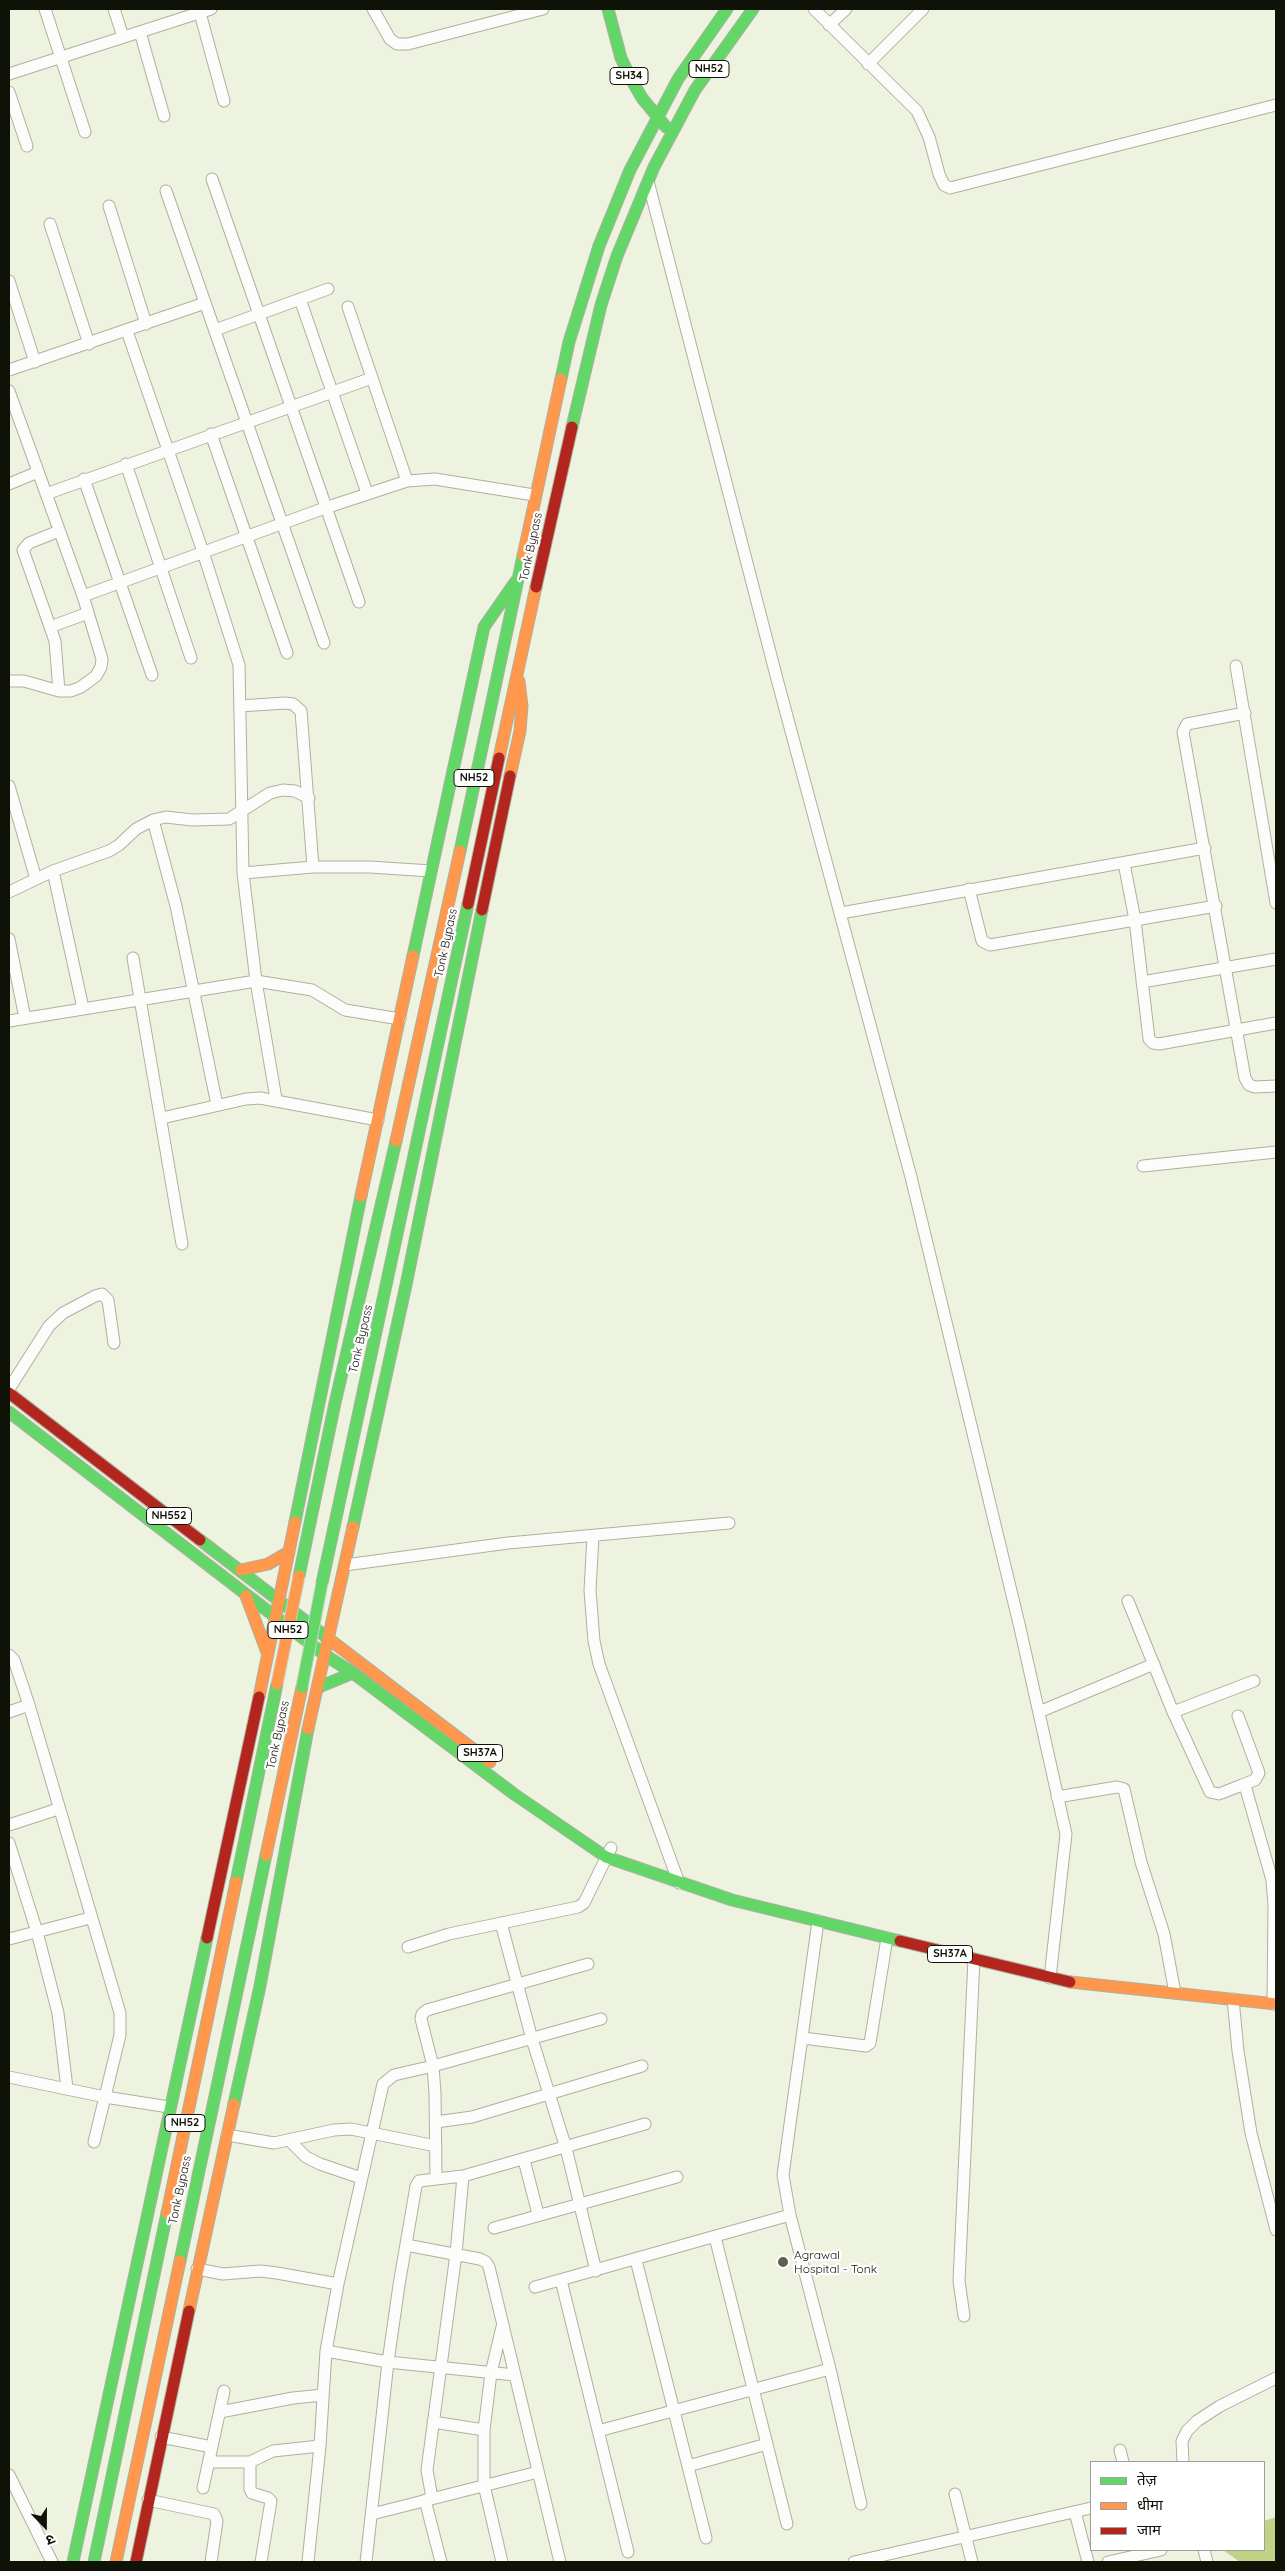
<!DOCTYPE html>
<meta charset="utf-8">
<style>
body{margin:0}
#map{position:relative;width:1285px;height:2571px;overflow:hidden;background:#eef3e0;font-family:Quicksand,"Noto Sans Devanagari",sans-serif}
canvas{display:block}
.frame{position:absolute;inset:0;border:10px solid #0f1206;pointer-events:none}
.legend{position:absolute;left:1090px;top:2461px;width:175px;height:90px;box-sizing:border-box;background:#fff;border:1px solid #9fa09b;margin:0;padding:6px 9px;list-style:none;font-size:15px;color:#0f1206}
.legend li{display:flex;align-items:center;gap:10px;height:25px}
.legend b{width:25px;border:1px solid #9fa09b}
.north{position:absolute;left:20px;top:2501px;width:50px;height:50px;-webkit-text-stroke:4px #fff;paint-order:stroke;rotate:158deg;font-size:14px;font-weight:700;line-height:20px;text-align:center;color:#0f1206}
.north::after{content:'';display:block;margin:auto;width:18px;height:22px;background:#0f1206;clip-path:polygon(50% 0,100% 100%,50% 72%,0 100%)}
</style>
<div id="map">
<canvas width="1285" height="2571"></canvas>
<div class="frame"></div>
<ul class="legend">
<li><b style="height:6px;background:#63d668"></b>तेज़</li>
<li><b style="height:6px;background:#ff974d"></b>धीमा</li>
<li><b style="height:6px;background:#b3261e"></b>जाम</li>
</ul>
<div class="north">उ</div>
</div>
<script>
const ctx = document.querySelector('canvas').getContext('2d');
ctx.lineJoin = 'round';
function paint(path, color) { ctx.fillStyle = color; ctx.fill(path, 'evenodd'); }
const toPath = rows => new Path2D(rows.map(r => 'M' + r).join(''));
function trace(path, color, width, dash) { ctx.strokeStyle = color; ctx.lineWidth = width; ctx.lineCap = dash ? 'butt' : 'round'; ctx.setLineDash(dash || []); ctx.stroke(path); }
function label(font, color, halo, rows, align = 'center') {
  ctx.font = font + ' Quicksand,sans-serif'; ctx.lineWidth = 4.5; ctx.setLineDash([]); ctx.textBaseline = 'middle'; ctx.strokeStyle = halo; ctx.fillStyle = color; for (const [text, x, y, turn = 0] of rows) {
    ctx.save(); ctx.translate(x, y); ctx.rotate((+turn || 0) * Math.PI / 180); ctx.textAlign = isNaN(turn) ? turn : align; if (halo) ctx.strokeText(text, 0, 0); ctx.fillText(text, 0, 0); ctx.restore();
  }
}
paint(toPath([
 [1276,2517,1276,2562,1240,2562,1223,2550,1264,2550,1264,2521]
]), '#c1d186');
const street = toPath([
 [45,9,85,132],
 [114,9,123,37],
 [373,9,390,39,397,44,408,44,543,9],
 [814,9,917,111,929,137,939,174,944,185,950,188,1276,105],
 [200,13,224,101],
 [829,25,846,9],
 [140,32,164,116],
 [868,64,923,9],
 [9,74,211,9],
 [9,92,27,146],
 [212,179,359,602],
 [649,185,777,679,911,1177,1020,1628,1066,1834,1050,1978],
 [166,191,324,643],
 [109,206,146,324],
 [50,224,89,344],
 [9,281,35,362],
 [300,299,367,493],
 [348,307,407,481],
 [215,330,328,289],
 [127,331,203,552,239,665,243,873,256,981,276,1099],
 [9,370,205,303],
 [9,391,83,596,102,659,101,667,96,676,81,687,71,691,59,691,24,681,9,681],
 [211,434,287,653],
 [126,464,191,658],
 [84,479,152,675],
 [9,484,38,472],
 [46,494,372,378],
 [83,596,325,508,407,481,435,479,534,495],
 [50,627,88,613],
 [1236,666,1276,903],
 [59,691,55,641,23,550,29,543,59,531],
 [240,706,285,703,293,704,301,711,313,867],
 [1245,713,1187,724,1183,732,1245,1078,1249,1085,1255,1087,1276,1086],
 [9,786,36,879],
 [153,820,176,906,217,1105],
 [1124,863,1135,920,1149,1039,1153,1043,1159,1044,1276,1023],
 [53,871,83,1008],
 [243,873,313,867,370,867,431,871],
 [969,889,982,941,990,945,1216,906],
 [9,892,53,871,109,851,119,845,136,829,153,820,166,817,192,820,229,819,270,793,283,790,295,791,309,798],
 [841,913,1205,848],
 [9,939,25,1018],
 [133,958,182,1244],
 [1142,982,1276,959],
 [9,1021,256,981,312,990,345,1010,400,1019],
 [162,1118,246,1099,260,1098,378,1120],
 [1143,1166,1276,1152],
 [9,1389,49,1326,63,1313,95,1296,102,1294,108,1300,114,1343],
 [593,1536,590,1590,594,1641,599,1664,679,1883],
 [345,1565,508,1543,729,1523],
 [1128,1601,1173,1712,1210,1792,1219,1794,1242,1785,1246,1789,1272,1880,1274,1905,1273,2004],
 [9,1655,14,1660,29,1705,120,2013,120,2035,94,2142],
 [9,1712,29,1705],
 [1039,1712,1154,1664],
 [1173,1712,1254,1681],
 [1238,1716,1259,1773,1255,1780,1242,1785],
 [1057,1797,1117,1787,1124,1789,1141,1862,1164,1934,1175,1993],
 [9,1825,58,1809],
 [9,1843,37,1932,58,2013,67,2088],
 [818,1921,783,2175,790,2215,830,2369,861,2504],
 [501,1923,532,2039,566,2148,596,2271],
 [9,1939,90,1918],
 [408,1947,449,1934,578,1907,584,1903,611,1848],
 [1233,1999,1238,2051,1251,2133,1276,2230],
 [803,2038,866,2046,870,2043,887,1938],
 [9,2077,105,2097,169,2107],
 [436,2122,472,2117,642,2066],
 [227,2135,274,2143,334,2130,351,2129,436,2146],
 [290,2141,306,2157,320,2164,361,2178],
 [524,2160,538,2214],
 [436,2178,435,2093,433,2066,421,2019,422,2014,427,2010,588,1964],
 [494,2228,677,2177],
 [715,2237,787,2524],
 [406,2245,480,2259,486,2262,489,2267,560,2562],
 [636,2260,706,2538],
 [197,2269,223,2274,260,2271,277,2273,338,2284],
 [561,2280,628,2552],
 [535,2287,790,2215],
 [964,2316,959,2281,974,1959],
 [326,2351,388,2362,515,2375],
 [220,2412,293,2398,323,2395],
 [433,2422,484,2430],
 [598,2431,830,2369],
 [161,2437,212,2447],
 [1120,2450,1123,2462],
 [209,2462,250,2462,273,2451,320,2446],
 [250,2462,250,2489,252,2493,268,2498,271,2501,261,2562],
 [1183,2462,1182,2441,1187,2431,1197,2421,1220,2406,1276,2378],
 [688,2466,767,2444],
 [9,2475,52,2562],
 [203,2488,224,2391],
 [955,2494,972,2562],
 [432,2498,427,2470,456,2254,463,2176],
 [148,2500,214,2514,217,2521,211,2562],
 [425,2500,441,2562],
 [1075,2512,1088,2562],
 [372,2514,538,2472],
 [1204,2550,1207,2562],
 [308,2562,320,2446,326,2351,338,2284,383,2084,394,2075,433,2066,601,2019],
 [366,2562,388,2362,399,2285,416,2186,419,2181,463,2176,645,2124],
 [502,2562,484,2485,484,2430,491,2373,502,2327],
 [854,2562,1091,2508],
 [1108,2562,1161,2550]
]);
const fast = toPath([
 [608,9,621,58,630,77,642,98,666,127],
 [561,379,569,342,599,246,630,170,678,79,727,9],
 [572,427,601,305,617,256,654,167,695,90,753,9],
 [460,851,523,556],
 [413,956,484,627,516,581],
 [9,1412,325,1655],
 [295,1522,361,1196],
 [353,1527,406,1285,482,910],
 [200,1540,329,1639],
 [299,1576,335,1403,396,1141],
 [322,1583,468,904],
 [325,1655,353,1673,514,1794,606,1857,732,1900,900,1941],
 [319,1687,353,1673],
 [236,1882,277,1684],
 [234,2104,260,1986,308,1729],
 [180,2261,266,1855],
 [73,2562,207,1938],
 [94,2562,167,2213]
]);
const slow = toPath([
 [523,556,561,379],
 [499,758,536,587],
 [510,776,520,731,522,706,519,681],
 [396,1141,460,851],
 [361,1196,413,956],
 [241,1570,268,1564,289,1552],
 [246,1596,268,1655],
 [329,1639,490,1762],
 [259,1697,295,1522],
 [308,1729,353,1527],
 [266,1855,302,1687],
 [1070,1982,1276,2004],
 [167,2213,236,1882],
 [189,2311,234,2104],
 [116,2562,180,2261]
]);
const jam = toPath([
 [536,587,572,427],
 [468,904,499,758],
 [482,910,510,776],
 [9,1393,200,1540],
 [207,1938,259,1697],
 [900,1941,1070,1982],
 [136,2562,189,2311]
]);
trace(street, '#adb0a2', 13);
trace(fast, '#adb0a2', 13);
trace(slow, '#adb0a2', 13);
trace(jam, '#adb0a2', 13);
trace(street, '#fcfdfa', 11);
trace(fast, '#63d668', 11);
trace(slow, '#ff974d', 11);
trace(jam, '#b3261e', 11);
const fastBridge = toPath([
 [302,1687,322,1583]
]);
const slowBridge = toPath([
 [277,1684,299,1576]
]);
trace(fastBridge, '#cdd0c7', 13, []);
trace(slowBridge, '#cdd0c7', 13, []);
trace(fastBridge, '#63d668', 11);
trace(slowBridge, '#ff974d', 11);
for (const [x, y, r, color] of [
 [783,2262,6,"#5d6152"]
]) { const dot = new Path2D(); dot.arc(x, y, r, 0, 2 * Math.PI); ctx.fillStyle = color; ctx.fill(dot); trace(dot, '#fff', 2); }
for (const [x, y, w] of [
 [709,69,40],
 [629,76,38],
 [474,778,40],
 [169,1516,45],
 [288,1630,40],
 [480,1753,45],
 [950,1954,45],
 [185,2123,40]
]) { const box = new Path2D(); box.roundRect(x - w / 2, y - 8.5, w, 17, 4); ctx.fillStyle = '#fff'; ctx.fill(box); trace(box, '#0f1206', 1); }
label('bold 11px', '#0f1206', null, [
 ["NH52",709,69],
 ["SH34",629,76],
 ["NH52",474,778],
 ["NH552",169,1516],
 ["NH52",288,1630],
 ["SH37A",480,1753],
 ["SH37A",950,1954],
 ["NH52",185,2123]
]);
label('12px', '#0f1206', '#fff', [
 ["Tonk Bypass",531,547,-78],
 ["Tonk Bypass",446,943,-78],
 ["Tonk Bypass",361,1339,-77],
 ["Tonk Bypass",278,1735,-78],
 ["Tonk Bypass",180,2190,-78]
]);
label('12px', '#0f1206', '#fff', [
 ["Agrawal",794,2255],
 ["Hospital - Tonk",794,2269]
], 'left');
</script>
